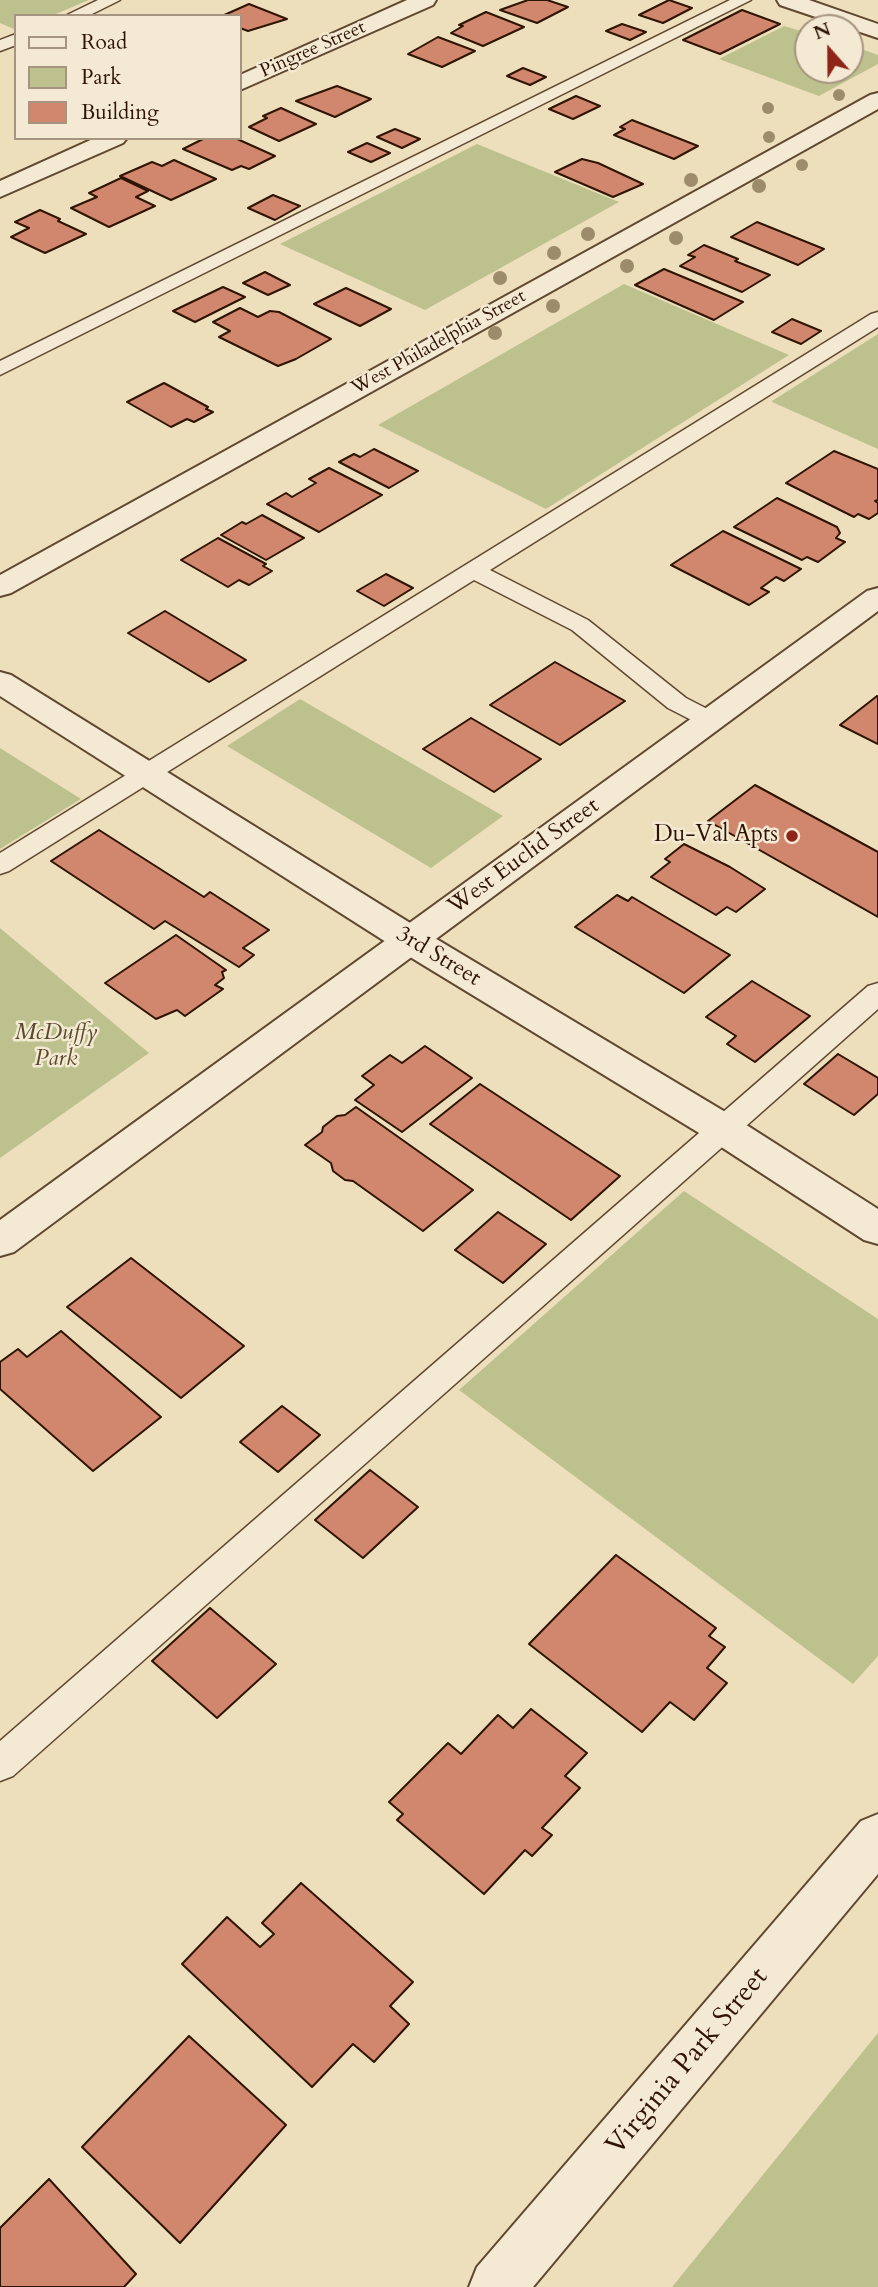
<!DOCTYPE html>
<style>
body{margin:0}
#map{position:relative;width:878px;height:2287px;overflow:hidden;background:#eedfbc;font-family:Cardo,serif}
canvas{display:block}
.legend{position:absolute;left:14px;top:14px;width:228px;height:126px;box-sizing:border-box;background:#f4ead3;border:2px solid #a5947f;margin:0;padding:9px 12px;list-style:none;font-size:21px;color:#2f1401}
.legend li{display:flex;align-items:center;gap:14px;height:35px}
.legend b{width:35px;border:2px solid #a5947f}
.north{position:absolute;left:794px;top:14px;width:70px;height:70px;box-sizing:border-box;background:#f4ead3;border:2px solid #a5947f;border-radius:50%;rotate:339deg;font-size:19px;font-weight:700;line-height:28px;text-align:center;color:#2f1401}
.north::after{content:'';display:block;margin:auto;width:24px;height:32px;background:#8f2418;clip-path:polygon(50% 0,100% 100%,50% 72%,0 100%)}
</style>
<div id="map">
<canvas width="878" height="2287"></canvas>
<ul class="legend">
<li><b style="height:9px;background:#f4ead3"></b>Road</li>
<li><b style="height:19px;background:#bcc18e"></b>Park</li>
<li><b style="height:19px;background:#d0876e"></b>Building</li>
</ul>
<div class="north">N</div>
</div>
<script>
const ctx = document.querySelector('canvas').getContext('2d');
ctx.lineJoin = 'round';
function paint(path, color) { ctx.fillStyle = color; ctx.fill(path, 'evenodd'); }
const toPath = rows => new Path2D(rows.map(r => 'M' + r).join(''));
function trace(path, color, width, dash) { ctx.strokeStyle = color; ctx.lineWidth = width; ctx.lineCap = dash ? 'butt' : 'round'; ctx.setLineDash(dash || []); ctx.stroke(path); }
function label(font, color, halo, rows, align = 'center') {
  ctx.font = font + ' Cardo,serif'; ctx.lineWidth = 5; ctx.setLineDash([]); ctx.textBaseline = 'middle'; ctx.strokeStyle = halo; ctx.fillStyle = color; for (const [text, x, y, turn = 0] of rows) {
    ctx.save(); ctx.translate(x, y); ctx.rotate((+turn || 0) * Math.PI / 180); ctx.textAlign = isNaN(turn) ? turn : align; if (halo) ctx.strokeText(text, 0, 0); ctx.fillText(text, 0, 0); ctx.restore();
  }
}
paint(toPath([
 [0,0,89,0,51,16,16,16,16,30,0,23],
 [784,26,808,33,808,70,850,70,850,45,878,55,878,64,819,96,719,59],
 [477,144,619,202,425,310,280,244],
 [624,284,789,355,546,509,378,425],
 [878,334,878,449,772,402,772,401],
 [300,699,503,816,431,868,227,746],
 [0,748,81,799,0,849],
 [0,928,149,1053,0,1158],
 [684,1191,878,1319,878,1656,853,1684,459,1390],
 [878,2033,878,2287,672,2287]
]), '#bcc18e');
const building = toPath([
 [528,0,547,0,568,7,537,23,500,10,528,0],
 [669,0,692,8,663,23,639,15,669,0],
 [249,4,287,19,248,31,240,28,240,16,222,16,249,4],
 [742,10,780,24,720,54,683,40,742,10],
 [486,12,524,27,483,46,451,33,463,26,459,25,486,12],
 [622,24,646,32,630,40,606,31,622,24],
 [438,37,475,51,442,67,408,54,438,37],
 [523,68,546,77,530,85,507,76,523,68],
 [337,86,371,99,335,117,296,101,337,86],
 [576,96,600,106,573,119,549,109,576,96],
 [281,108,316,124,279,141,249,127,267,118,263,116,281,108],
 [632,120,698,146,674,159,614,135,625,129,620,127,632,120],
 [395,129,420,139,402,148,377,137,395,129],
 [205,138,235,138,275,156,249,169,241,166,232,170,183,149,205,138],
 [367,143,390,153,371,162,348,152,367,143],
 [582,159,598,163,643,184,613,197,555,172,582,159],
 [174,160,216,179,171,200,120,176,152,162,162,166,174,160],
 [121,178,148,191,136,197,155,206,109,227,71,208,97,197,89,193,121,178],
 [273,195,300,206,275,220,248,208,273,195],
 [40,210,60,219,58,221,86,234,45,253,11,237,29,228,15,222,40,210],
 [757,222,824,249,798,265,731,237,757,222],
 [704,245,738,259,735,261,770,275,742,292,680,266,695,257,688,255,704,245],
 [664,269,743,302,714,320,635,285,664,269],
 [265,272,290,285,268,295,243,283,265,272],
 [223,287,245,297,195,322,173,311,223,287],
 [346,288,391,309,360,326,314,304,346,288],
 [240,308,258,317,270,311,279,312,331,339,296,359,278,366,219,337,230,331,213,322,240,308],
 [792,319,821,331,801,344,772,332,792,319],
 [164,383,208,407,206,409,213,412,194,422,187,419,171,427,127,402,164,383],
 [374,449,418,471,389,488,339,462,354,454,360,457,374,449],
 [834,451,878,469,878,500,875,501,878,503,878,513,869,519,858,514,854,517,786,483,834,451],
 [329,468,382,495,319,532,267,504,286,493,292,497,316,483,309,479,329,468],
 [777,498,837,527,840,533,836,538,845,542,818,562,807,557,802,560,734,527,777,498],
 [262,515,304,538,266,560,221,535,242,522,246,524,262,515],
 [723,531,801,569,784,581,776,577,761,588,769,592,749,605,671,565,723,531],
 [218,538,266,564,263,566,272,571,249,585,239,580,228,587,181,560,218,538],
 [386,574,413,588,384,606,357,591,386,574],
 [165,611,246,660,209,682,128,633,165,611],
 [555,662,625,701,560,745,490,705,555,662],
 [877,696,878,697,878,744,840,725,877,696],
 [471,718,541,759,494,792,423,749,471,718],
 [755,785,878,852,878,917,708,821,755,785],
 [99,830,204,897,210,892,269,930,243,948,254,955,239,967,165,921,154,929,51,861,99,830],
 [684,844,730,867,765,889,736,912,727,907,716,915,651,877,670,862,665,859,684,844],
 [617,895,628,901,632,897,730,955,684,993,575,927,617,895],
 [176,935,226,970,222,972,224,978,215,985,223,989,185,1016,177,1010,156,1019,105,983,176,935],
 [752,981,810,1016,755,1062,727,1044,736,1036,706,1017,752,981],
 [425,1046,472,1078,402,1132,355,1100,374,1085,362,1076,390,1055,402,1063,425,1046],
 [838,1054,878,1078,878,1094,854,1115,804,1084,838,1054],
 [480,1084,620,1176,571,1220,430,1124,480,1084],
 [356,1107,473,1190,423,1231,353,1181,345,1180,333,1171,331,1163,305,1145,322,1132,323,1127,337,1116,345,1115,356,1107],
 [498,1212,546,1244,503,1283,455,1250,498,1212],
 [131,1258,244,1346,181,1398,67,1307,131,1258],
 [61,1331,161,1417,93,1471,0,1389,0,1362,18,1349,27,1357,61,1331],
 [282,1406,320,1435,278,1472,240,1442,282,1406],
 [370,1470,418,1507,363,1558,315,1520,370,1470],
 [616,1555,716,1628,709,1636,725,1647,707,1668,727,1683,694,1720,670,1702,642,1732,529,1644,616,1555],
 [210,1608,276,1664,217,1718,152,1661,210,1608],
 [531,1709,587,1753,565,1776,580,1788,542,1828,552,1835,532,1856,525,1850,484,1894,397,1820,403,1814,389,1802,448,1743,461,1754,498,1715,513,1728,531,1709],
 [301,1883,413,1982,390,2006,409,2024,374,2062,353,2044,312,2087,182,1964,227,1917,260,1947,274,1934,262,1923,301,1883],
 [189,2036,286,2125,180,2243,82,2147,189,2036],
 [49,2179,136,2274,124,2287,0,2287,0,2228,49,2179]
]);
paint(building, '#d0876e');
trace(building, '#2f1401', 2);
const service = toPath([
 [98,0,120,0,88,16,65,16,98,0],
 [730,0,751,0,0,375,0,361,730,0],
 [16,34,16,45,0,51,0,40,16,34],
 [878,312,878,327,490,570,588,620,686,698,719,715,722,720,719,725,710,728,701,725,668,708,572,630,474,580,9,871,0,874,0,853,871,314,878,312],
 [878,983,878,1009,13,1776,0,1781,0,1741,868,986,878,983]
]);
const minor = toPath([
 [407,0,436,0,433,5,240,90,240,75,407,0],
 [878,93,878,109,11,593,0,596,0,575,870,95,878,93],
 [95,138,127,138,123,143,0,197,0,181,95,138],
 [878,588,878,611,14,1252,0,1256,0,1220,867,591,878,588],
 [878,1814,878,1874,533,2287,469,2287,477,2267,861,1821,878,1814]
]);
const tertiary = toPath([
 [777,0,809,0,878,24,878,38,780,5,777,0],
 [0,672,11,675,423,931,737,1119,878,1209,878,1244,864,1240,709,1139,397,949,0,696,0,672]
]);
trace(service, '#5f4730', 3);
trace(minor, '#5f4730', 4);
trace(tertiary, '#5f4730', 4);
paint(service, '#f4ead3');
paint(minor, '#f4ead3');
paint(tertiary, '#f4ead3');
ctx.fillStyle = '#9c8c6c';
for (const [x, y, r] of [
 [839,95,6],
 [768,108,6],
 [769,137,6],
 [802,165,6],
 [691,180,7],
 [759,186,7],
 [588,234,7],
 [676,238,7],
 [554,253,7],
 [627,266,7],
 [500,278,7],
 [553,306,7],
 [495,333,7]
]) { ctx.beginPath(); ctx.arc(x, y, r, 0, 2 * Math.PI); ctx.fill(); }
for (const [x, y, r, color] of [
 [792,836,7,"#8f2418"]
]) { const dot = new Path2D(); dot.arc(x, y, r, 0, 2 * Math.PI); ctx.fillStyle = color; ctx.fill(dot); trace(dot, '#f4ead3', 2.5); }
label('19px', '#2f1401', '#f4ead3', [
 ["Pingree Street",313,50,-24],
 ["West Philadelphia Street",439,343,-29]
]);
label('23px', '#2f1401', '#f4ead3', [
 ["Du-Val Apts",778,836]
], 'right');
label('23px', '#2f1401', '#f4ead3', [
 ["West Euclid Street",524,857,-36],
 ["3rd Street",438,957,31]
]);
label('italic 23px', '#59482b', '#f4ead3', [
 ["McDuffy",56,1034],
 ["Park",56,1060]
]);
label('28px', '#2f1401', '#f4ead3', [
 ["Virginia Park Street",688,2062,-50]
]);
</script>
